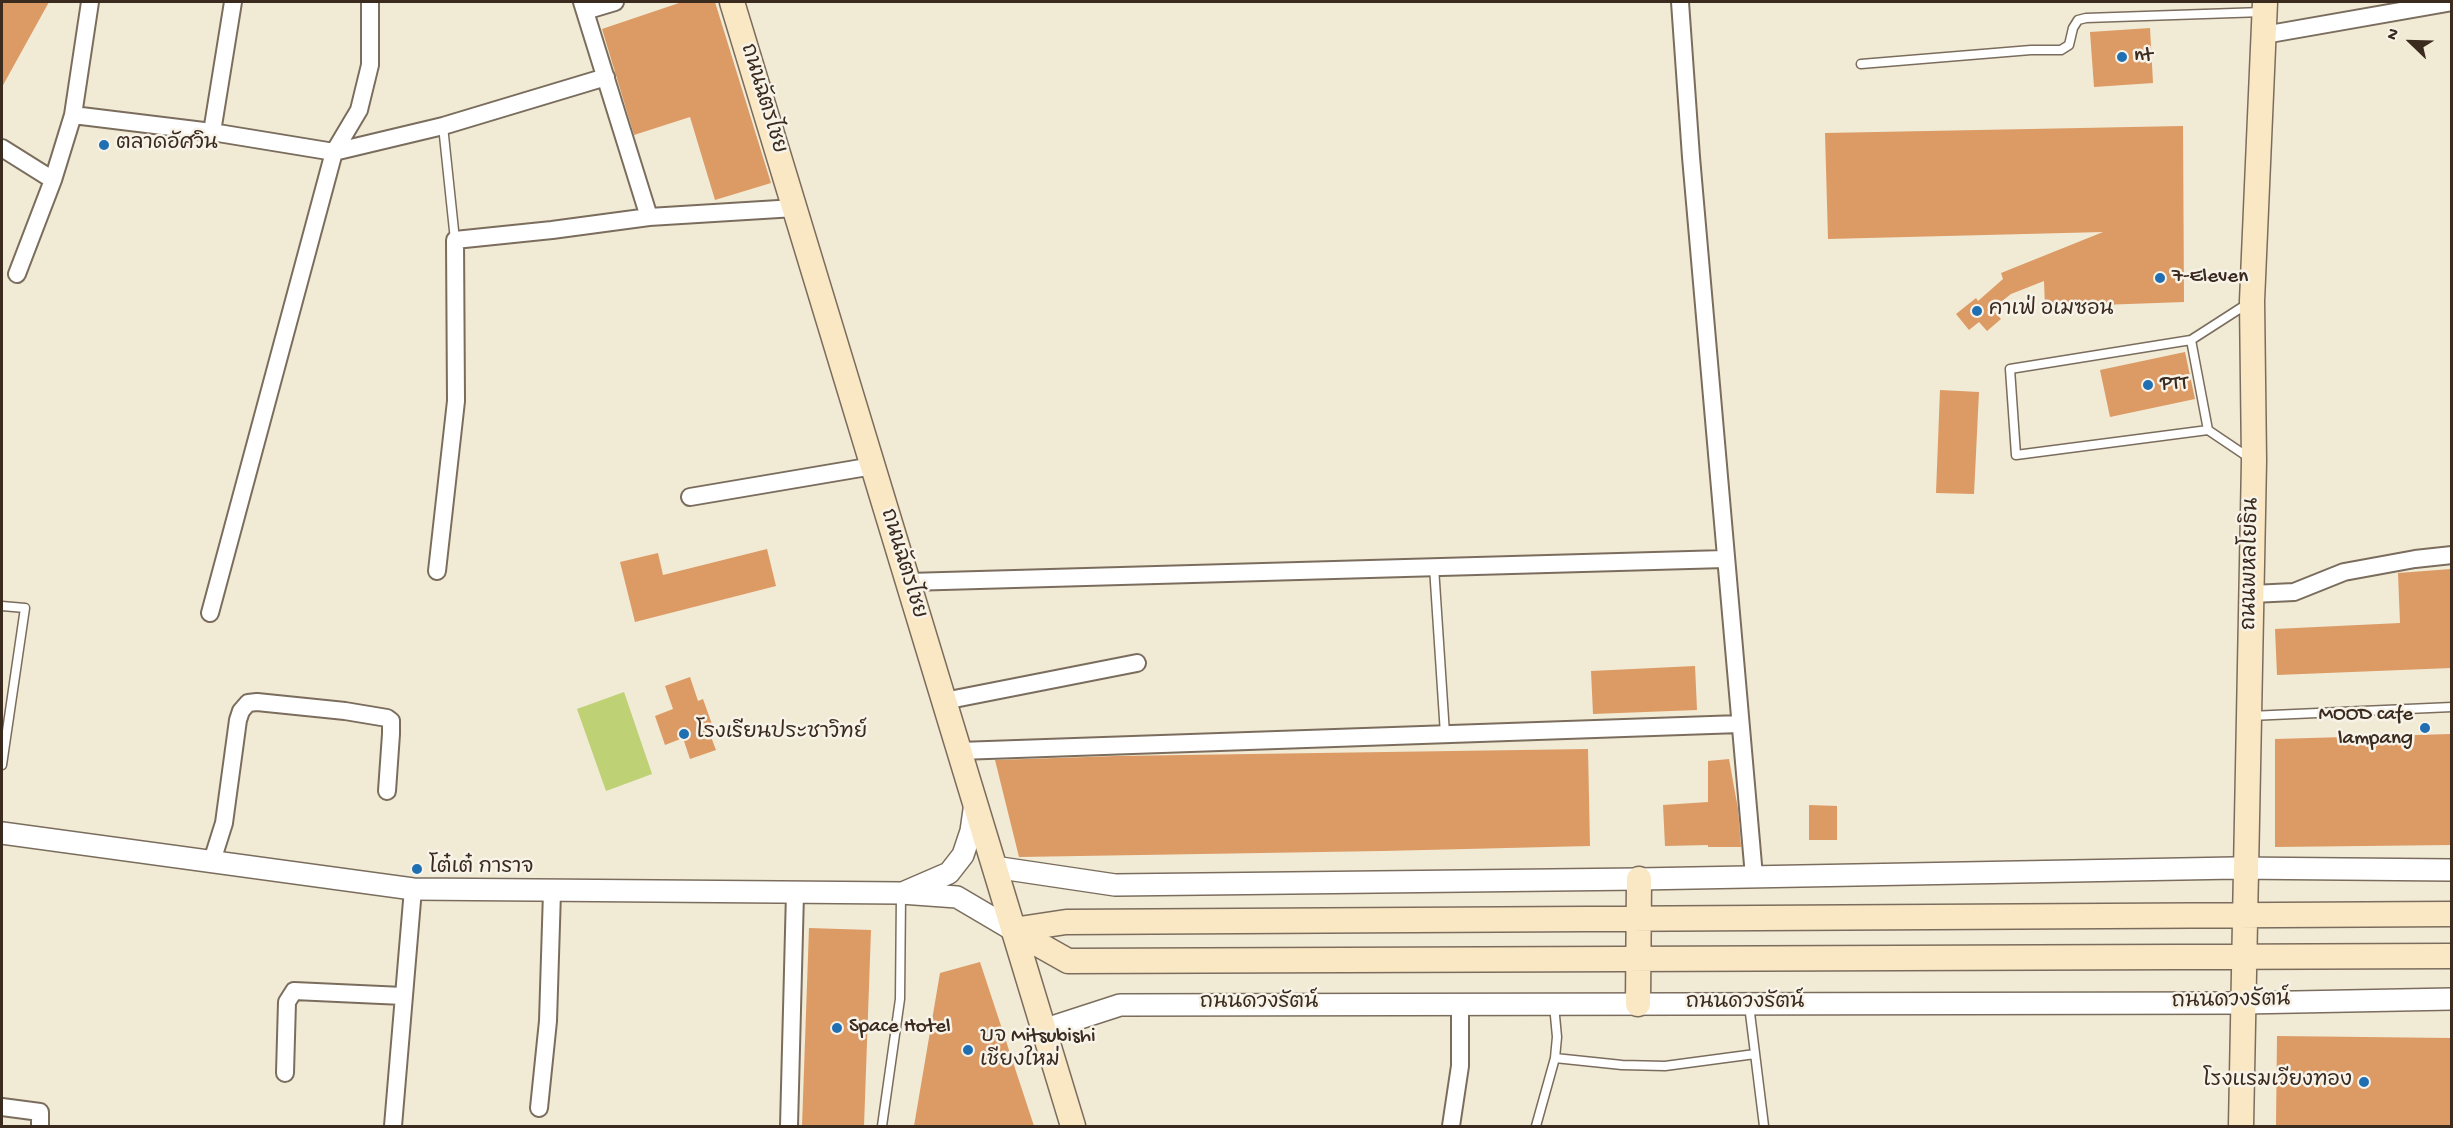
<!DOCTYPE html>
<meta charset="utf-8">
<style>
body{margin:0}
#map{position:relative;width:2453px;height:1128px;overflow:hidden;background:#f1ead4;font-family:"Gochi Hand",sans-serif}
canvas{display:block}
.frame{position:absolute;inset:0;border:3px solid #3b2a1e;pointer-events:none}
.north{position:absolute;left:2381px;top:12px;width:60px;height:60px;-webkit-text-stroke:4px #f7f3e8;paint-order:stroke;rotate:293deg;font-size:16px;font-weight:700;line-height:24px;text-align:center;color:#3b2a1e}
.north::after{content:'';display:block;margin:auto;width:21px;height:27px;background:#3b2a1e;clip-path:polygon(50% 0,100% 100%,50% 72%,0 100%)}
</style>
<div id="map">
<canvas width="2453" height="1128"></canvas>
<div class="frame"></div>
<div class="north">N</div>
</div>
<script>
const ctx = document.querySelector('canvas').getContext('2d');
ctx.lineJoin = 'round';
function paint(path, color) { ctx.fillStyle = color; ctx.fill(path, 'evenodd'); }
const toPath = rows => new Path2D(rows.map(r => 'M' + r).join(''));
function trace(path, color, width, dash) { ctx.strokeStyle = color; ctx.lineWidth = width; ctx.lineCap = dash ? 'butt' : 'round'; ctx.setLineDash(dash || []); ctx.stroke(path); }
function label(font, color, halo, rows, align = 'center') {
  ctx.font = font + ' "Gochi Hand","Playpen Sans Thai",sans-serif'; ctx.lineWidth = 5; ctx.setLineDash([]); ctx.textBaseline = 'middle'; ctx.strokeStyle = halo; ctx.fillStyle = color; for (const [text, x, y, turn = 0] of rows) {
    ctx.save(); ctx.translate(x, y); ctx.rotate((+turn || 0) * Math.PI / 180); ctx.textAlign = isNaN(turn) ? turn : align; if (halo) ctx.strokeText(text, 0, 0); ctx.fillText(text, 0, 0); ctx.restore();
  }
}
paint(toPath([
 [624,692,652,774,606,791,577,709]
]), '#bed175');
paint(toPath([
 [2,2,49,2,2,87],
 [682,2,715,2,771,183,715,200,690,117,634,135,602,29],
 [2150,28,2153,83,2094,87,2090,32],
 [2183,126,2184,302,2045,307,2044,281,2011,294,1992,309,2001,319,1987,331,1979,322,1969,330,1956,314,1976,298,1978,301,2003,279,2001,273,2103,232,1828,239,1825,133],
 [2185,352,2195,399,2110,417,2100,370],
 [1940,390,1979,392,1974,494,1936,493],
 [767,549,776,586,635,622,620,562,658,553,663,575],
 [2451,569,2451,668,2277,675,2275,629,2400,623,2398,573],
 [1695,666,1697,710,1593,714,1591,671],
 [690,677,698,701,703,699,713,727,708,729,716,750,690,759,683,738,665,745,655,716,673,709,665,686],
 [2451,734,2451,845,2275,847,2275,739],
 [1588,749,1590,846,1382,851,1019,857,995,760,1117,756],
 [1729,759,1738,809,1741,847,1708,847,1708,845,1665,846,1663,805,1708,802,1708,761],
 [1809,805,1837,806,1837,840,1809,840],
 [809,928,871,930,864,1126,802,1126],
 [980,962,1034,1126,914,1126,940,973],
 [2277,1036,2451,1038,2451,1126,2276,1126]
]), '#dc9a65');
const service = toPath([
 [1861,64,2031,50,2061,50,2069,45,2073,28,2078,20,2086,18,2263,12],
 [443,126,455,240],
 [2247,304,2191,340,2010,369,2016,455,2208,430,2251,459],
 [2191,340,2208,430],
 [1434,567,1445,734],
 [2,606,25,608,2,765],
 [2250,716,2452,707],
 [1749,1005,1764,1126],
 [1555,1058,1622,1065,1665,1066,1755,1054],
 [882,1126,900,999,901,894],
 [1536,1126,1555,1058,1557,1037,1554,1005]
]);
const minor = toPath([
 [582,2,649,217],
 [1680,2,1691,157,1754,876],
 [585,11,615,2],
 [2264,35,2452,2],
 [73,115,212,132,334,152,443,126,606,77],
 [212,132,233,2],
 [2,148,53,180],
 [17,274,53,180,73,115,90,2],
 [690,497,873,466],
 [437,571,456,401,455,240,552,230,649,217,795,208],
 [908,582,1725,559],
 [2252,594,2294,592,2344,572,2415,559,2452,555],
 [210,613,334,152,359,110,370,65,370,2],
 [944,701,1137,663],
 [959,751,1740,724],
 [212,861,224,823,238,720,241,711,248,703,257,702,345,711,387,718,391,721,391,734,387,791],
 [285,1073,287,1002,294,991,403,996],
 [2,1107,40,1112,40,1126],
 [539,1108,548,1021,552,892],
 [393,1126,413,889],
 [789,1126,795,893],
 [1451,1126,1460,1066,1460,1004]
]);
const tertiary = toPath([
 [2,833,413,889,901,893,957,897,1013,930],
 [994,867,1115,885,1639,879,2235,868,2452,870],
 [905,892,949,873,963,855,971,831,975,803],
 [1043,1030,1120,1005,2244,1003,2452,999]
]);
const secondary = toPath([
 [732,2,1073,1126],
 [1013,930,1068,961,2452,956],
 [1013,930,1066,922,2452,914],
 [1638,1004,1639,879],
 [2241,1126,2254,461,2252,301,2265,2]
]);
trace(service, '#7b6d5e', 11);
trace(minor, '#7b6d5e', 20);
trace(tertiary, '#7b6d5e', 24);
trace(secondary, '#7b6d5e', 27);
trace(service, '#fff', 8);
trace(minor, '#fff', 16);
trace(tertiary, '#fff', 21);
trace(secondary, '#fae7c3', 24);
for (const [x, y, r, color] of [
 [2122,57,6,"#1f6fb2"],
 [104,145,6,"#1f6fb2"],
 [2160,278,6,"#1f6fb2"],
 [1977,311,6,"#1f6fb2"],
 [2148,385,6,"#1f6fb2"],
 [2425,728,6,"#1f6fb2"],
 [684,734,6,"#1f6fb2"],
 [417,869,6,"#1f6fb2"],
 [837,1028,6,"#1f6fb2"],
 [968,1050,6,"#1f6fb2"],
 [2364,1082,6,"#1f6fb2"]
]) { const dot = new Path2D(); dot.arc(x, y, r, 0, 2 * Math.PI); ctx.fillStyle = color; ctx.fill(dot); trace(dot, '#f7f3e8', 2); }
label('21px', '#3b2a1e', '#f7f3e8', [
 ["nt",2134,57],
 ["ตลาดอัศวิน",116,145],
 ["7-Eleven",2172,278],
 ["คาเฟ่ อเมซอน",1989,311],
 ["PTT",2160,385],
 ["MOOD cafe",2413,716,"right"],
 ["lampang",2413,740,"right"],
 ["โรงเรียนประชาวิทย์",696,734],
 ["โต๋เต๋ การาจ",429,869],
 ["Space Hotel",849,1028],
 ["บจ Mitsubishi",980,1038],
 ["เชียงใหม่",980,1062],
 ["โรงแรมเวียงทอง",2352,1082,"right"]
], 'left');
label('21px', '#3b2a1e', '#f7f3e8', [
 ["ถนนฉัตรไชย",762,99,73],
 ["ถนนฉัตรไชย",902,564,73],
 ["ถนนพหลโยธิน",2252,564,-89],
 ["ถนนดวงรัตน์",2231,1002,-1],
 ["ถนนดวงรัตน์",1259,1004],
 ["ถนนดวงรัตน์",1745,1004]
]);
</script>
